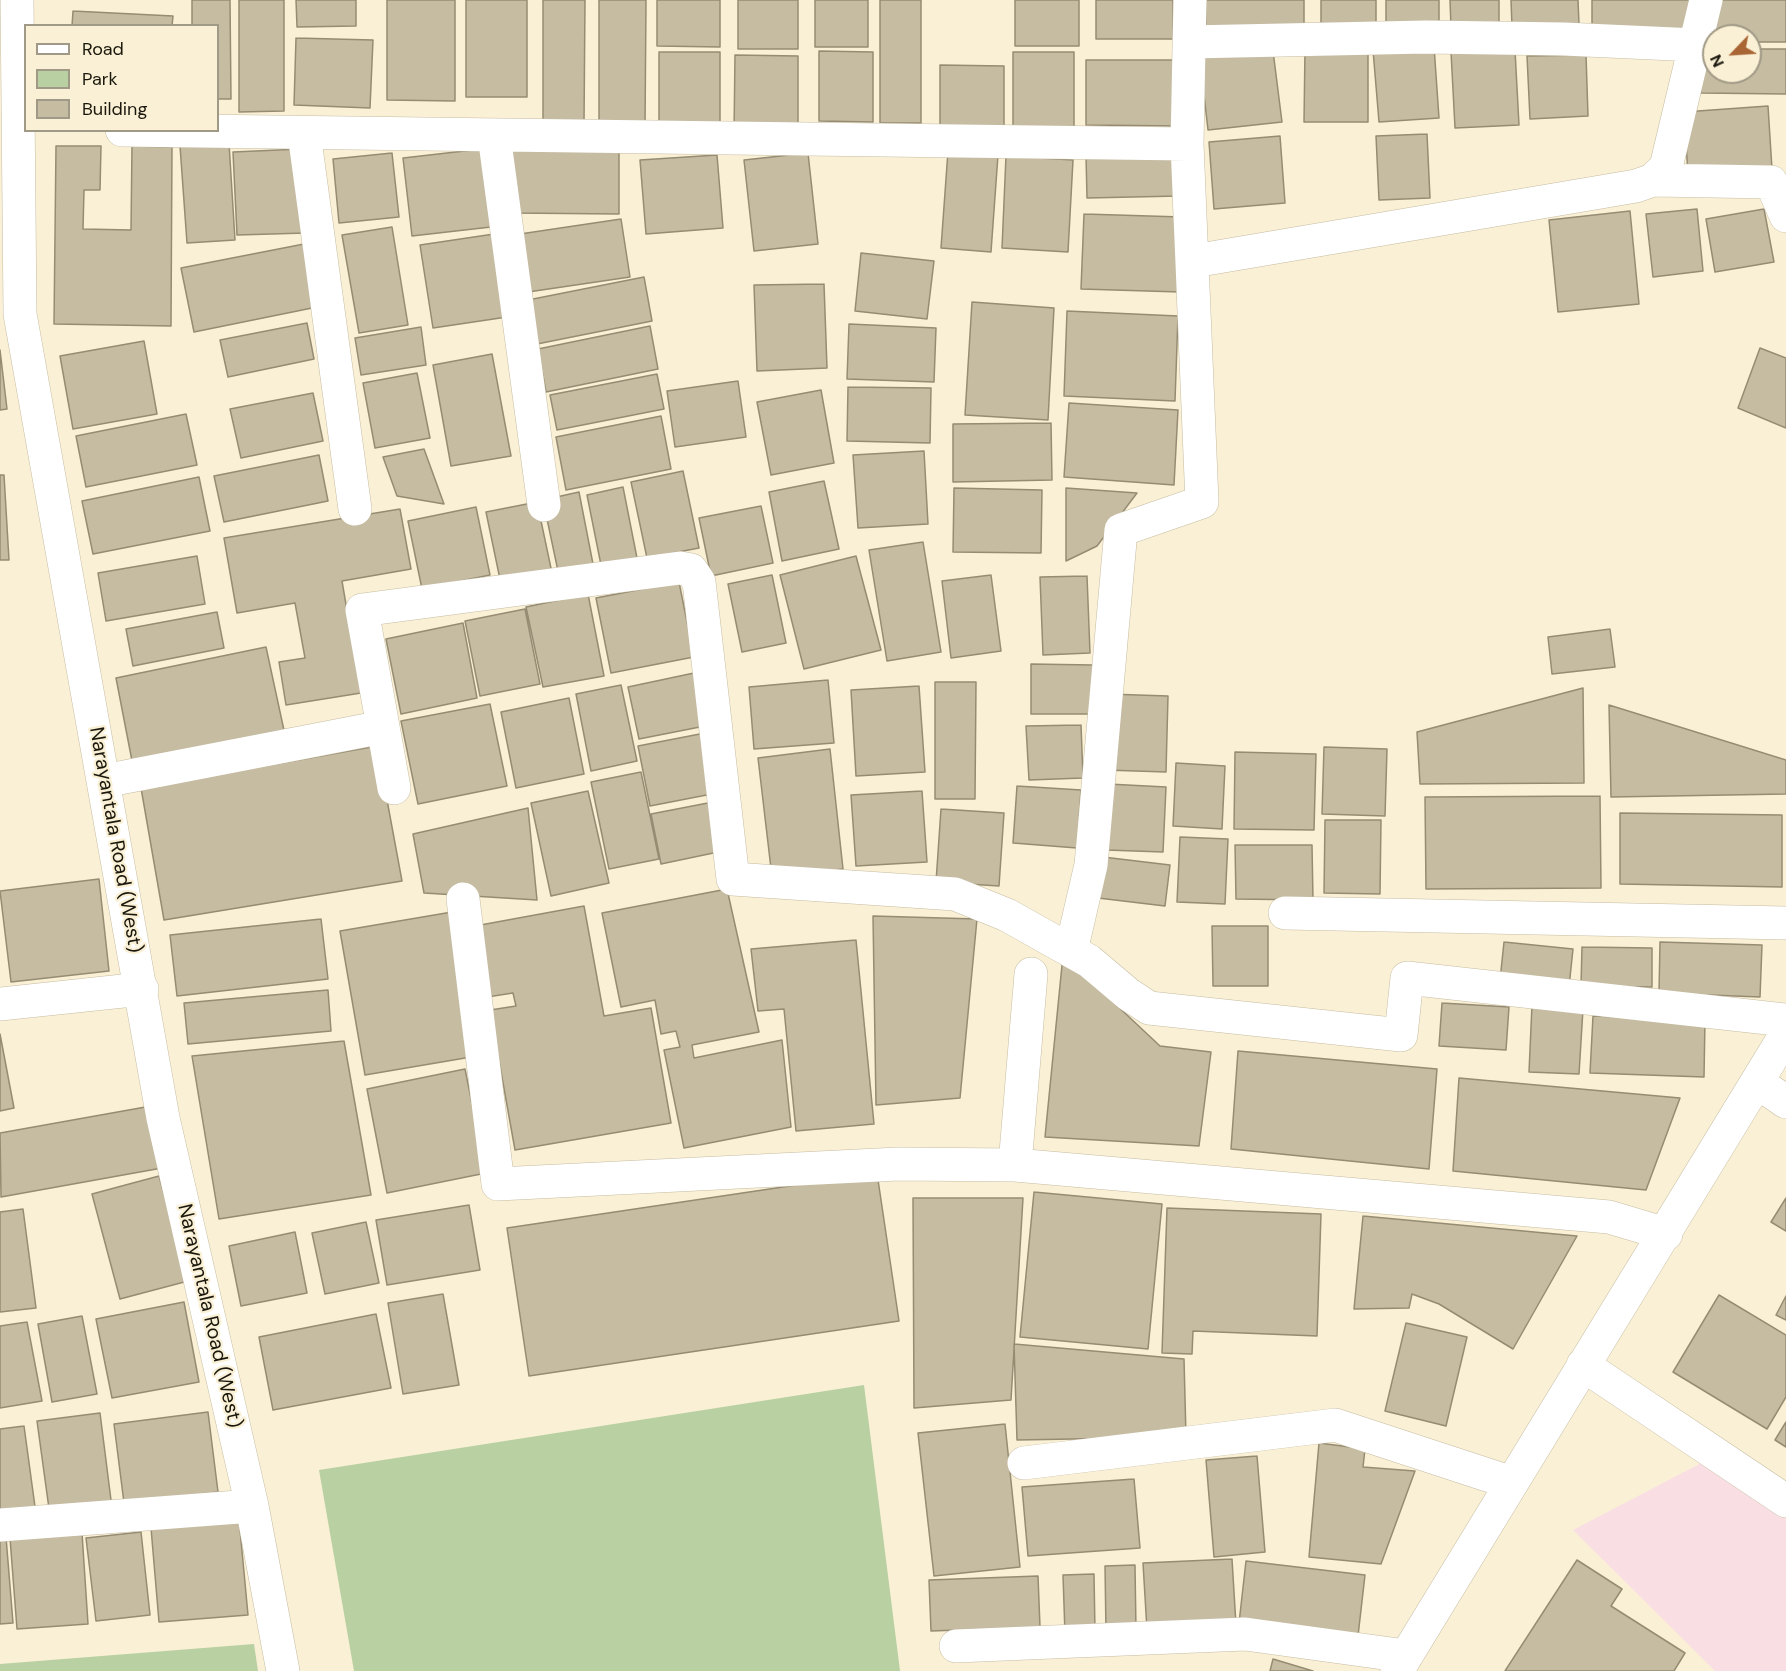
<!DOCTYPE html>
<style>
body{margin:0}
#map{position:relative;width:1786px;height:1671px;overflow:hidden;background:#faf0d5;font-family:"DM Sans",sans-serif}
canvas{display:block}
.legend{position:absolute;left:24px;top:24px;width:195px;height:108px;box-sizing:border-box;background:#faf0d5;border:2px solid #a09985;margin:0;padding:8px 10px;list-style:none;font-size:18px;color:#1a170d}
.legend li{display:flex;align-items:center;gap:12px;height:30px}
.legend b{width:30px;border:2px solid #a09985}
.north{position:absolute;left:1702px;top:24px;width:60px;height:60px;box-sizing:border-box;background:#faf0d5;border:2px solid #a09985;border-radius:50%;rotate:245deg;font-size:16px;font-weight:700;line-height:24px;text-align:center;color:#1a170d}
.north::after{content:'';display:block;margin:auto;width:21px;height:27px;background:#a96534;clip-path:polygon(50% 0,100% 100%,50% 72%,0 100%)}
</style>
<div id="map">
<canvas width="1786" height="1671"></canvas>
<ul class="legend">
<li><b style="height:8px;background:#fff"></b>Road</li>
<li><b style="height:16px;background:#b8d0a2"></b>Park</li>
<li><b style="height:16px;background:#c6bca2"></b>Building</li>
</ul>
<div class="north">N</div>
</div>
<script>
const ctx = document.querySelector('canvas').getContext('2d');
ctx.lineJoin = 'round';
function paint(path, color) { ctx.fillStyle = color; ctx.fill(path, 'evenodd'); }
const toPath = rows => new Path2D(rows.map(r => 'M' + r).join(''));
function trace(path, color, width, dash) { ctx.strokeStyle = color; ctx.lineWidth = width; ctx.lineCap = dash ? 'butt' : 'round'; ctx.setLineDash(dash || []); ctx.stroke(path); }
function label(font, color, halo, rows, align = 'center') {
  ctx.font = font + ' "DM Sans",sans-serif'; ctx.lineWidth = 4.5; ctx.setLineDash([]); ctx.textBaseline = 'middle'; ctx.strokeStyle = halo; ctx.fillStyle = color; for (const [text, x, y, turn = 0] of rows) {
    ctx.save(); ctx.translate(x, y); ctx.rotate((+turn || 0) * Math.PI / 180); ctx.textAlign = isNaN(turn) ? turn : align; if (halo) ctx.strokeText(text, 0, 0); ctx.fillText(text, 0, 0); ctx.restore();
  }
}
paint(toPath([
 [1707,1460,1786,1514,1786,1671,1715,1671,1573,1530]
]), '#f9dfe4');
paint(toPath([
 [864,1385,900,1671,354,1671,319,1470],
 [254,1644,258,1671,0,1671,0,1664]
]), '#b8d0a2');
const building = toPath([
 [192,0,230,0,231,99,218,99,218,26,192,26,192,0],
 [239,0,284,0,284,111,239,112,239,0],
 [296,0,356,0,356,26,297,27,296,0],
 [387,0,455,0,455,101,387,100,387,0],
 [466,0,527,0,527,97,466,97,466,0],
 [543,0,585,0,584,124,543,124,543,0],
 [599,0,646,0,645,129,599,129,599,0],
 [657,0,720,0,720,47,657,46,657,0],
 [738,0,798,0,798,49,738,49,738,0],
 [815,0,868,0,868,47,815,47,815,0],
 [880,0,921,0,921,123,880,123,880,0],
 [1015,0,1079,0,1079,46,1015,46,1015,0],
 [1096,0,1173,0,1173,39,1096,39,1096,0],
 [1206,0,1304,0,1304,26,1206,26,1206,0],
 [1321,0,1376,0,1376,32,1321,32,1321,0],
 [1386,0,1439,0,1439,26,1386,26,1386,0],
 [1450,0,1499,0,1499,27,1451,27,1450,0],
 [1511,0,1578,0,1579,24,1512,27,1511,0],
 [1592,0,1695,0,1695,33,1592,33,1592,0],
 [1714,0,1786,0,1786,42,1750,42,1750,36,1714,36,1714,41,1714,0],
 [73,11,173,16,172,26,72,26,73,11],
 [296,38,373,40,370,108,294,105,296,38],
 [1272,43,1282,122,1208,130,1199,51,1272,43],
 [1434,46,1439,118,1379,122,1373,50,1434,46],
 [1701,48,1714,48,1714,72,1750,72,1750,49,1786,49,1786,94,1701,93,1701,48],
 [1305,49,1368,49,1368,122,1304,122,1305,49],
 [1515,50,1519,125,1455,128,1451,52,1515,50],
 [819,51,873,52,873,122,819,121,819,51],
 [659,52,720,52,720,125,659,125,659,52],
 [1013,52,1074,52,1074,129,1013,128,1013,52],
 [735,55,798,56,798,134,734,134,735,55],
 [1586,55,1588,116,1530,119,1527,56,1586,55],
 [1086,60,1182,60,1182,126,1086,125,1086,60],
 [940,65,1004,66,1004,130,940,129,940,65],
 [1768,106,1772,169,1688,174,1684,112,1768,106],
 [1427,134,1430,198,1379,200,1376,136,1427,134],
 [1280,136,1285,203,1214,209,1209,142,1280,136],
 [229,143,235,240,187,243,180,146,229,143],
 [56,146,101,146,100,190,84,190,83,229,131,230,132,146,172,147,171,326,54,324,56,146],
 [511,146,619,147,619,214,511,213,511,146],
 [301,149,306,233,237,235,233,152,301,149],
 [482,149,491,227,412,236,403,158,482,149],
 [948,151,998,155,991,252,941,248,948,151],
 [392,153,399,217,339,223,333,159,392,153],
 [808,153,818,244,754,251,744,160,808,153],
 [1178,154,1179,196,1087,198,1086,156,1178,154],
 [717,155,723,228,646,234,640,160,717,155],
 [1006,156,1073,160,1068,252,1002,248,1006,156],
 [1697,209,1703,271,1653,277,1646,214,1697,209],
 [1764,209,1774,262,1715,272,1706,219,1764,209],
 [1630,211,1639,304,1558,312,1549,220,1630,211],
 [1084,214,1182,217,1180,292,1081,289,1084,214],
 [621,219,630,277,528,292,520,234,621,219],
 [392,227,408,325,359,333,342,235,392,227],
 [494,234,507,317,433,328,420,245,494,234],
 [304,244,317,307,194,332,181,268,304,244],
 [861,253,934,261,927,319,855,311,861,253],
 [644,277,652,321,537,344,528,300,644,277],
 [824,284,827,368,757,371,754,285,824,284],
 [972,302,1054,308,1048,420,965,415,972,302],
 [1067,311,1178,316,1175,401,1064,396,1067,311],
 [307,323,314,359,228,377,220,340,307,323],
 [849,324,936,328,934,382,847,379,849,324],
 [650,326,658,369,546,392,538,349,650,326],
 [421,327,426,365,361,375,355,338,421,327],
 [144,341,157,414,73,429,60,356,144,341],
 [1760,348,1786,358,1786,428,1738,408,1760,348],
 [0,350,7,409,0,410,0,350],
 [492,354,511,456,451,466,433,365,492,354],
 [417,373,430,438,375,448,363,383,417,373],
 [657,374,664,409,557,430,550,395,657,374],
 [738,381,746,437,675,447,667,391,738,381],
 [848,387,931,388,930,443,847,441,848,387],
 [821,390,834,463,771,475,757,402,821,390],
 [313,393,323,441,241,458,230,409,313,393],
 [1069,403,1178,410,1174,485,1064,477,1069,403],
 [186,414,197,465,86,487,76,436,186,414],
 [661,416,671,469,566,490,556,437,661,416],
 [1051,423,1052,480,953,482,953,424,1051,423],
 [424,449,444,504,397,496,383,457,424,449],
 [924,451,928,524,858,528,853,455,924,451],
 [319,455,328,501,224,522,214,476,319,455],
 [683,471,699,548,647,558,631,482,683,471],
 [0,475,4,475,9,560,0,560,0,475],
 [199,477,210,531,93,554,82,501,199,477],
 [824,481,839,549,782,561,769,492,824,481],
 [623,487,637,558,601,565,587,495,623,487],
 [954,488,1042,490,1041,553,953,552,954,488],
 [1066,488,1137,493,1097,546,1066,561,1066,488],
 [579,492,593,564,558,571,543,500,579,492],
 [537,502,552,573,501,584,486,512,537,502],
 [761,506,773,563,711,576,699,518,761,506],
 [476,507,490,575,422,589,408,521,476,507],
 [400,509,411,569,342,581,361,693,286,705,279,662,305,658,295,603,237,613,224,538,400,509],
 [923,542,941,652,887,661,869,550,923,542],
 [197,556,205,604,106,621,98,573,197,556],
 [856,556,881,650,804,669,780,575,856,556],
 [772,575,786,643,742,652,728,584,772,575],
 [991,575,1001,651,951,658,942,581,991,575],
 [1087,576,1090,653,1043,655,1040,577,1087,576],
 [679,582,694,657,611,673,596,598,679,582],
 [588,594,604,676,543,687,526,607,588,594],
 [525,609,540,684,480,696,465,621,525,609],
 [217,612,224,648,133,666,126,629,217,612],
 [463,623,477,698,401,714,386,639,463,623],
 [1610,629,1615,667,1552,674,1548,637,1610,629],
 [266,647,285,735,133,766,116,678,266,647],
 [1031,664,1093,665,1093,714,1031,714,1031,664],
 [694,673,705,726,639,739,628,687,694,673],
 [828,680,834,743,754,749,749,687,828,680],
 [935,682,976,682,975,799,935,799,935,682],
 [621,685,637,761,591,771,576,694,621,685],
 [919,686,925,772,856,776,851,690,919,686],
 [1583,688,1584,783,1420,784,1417,732,1583,688],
 [1108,694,1168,696,1166,772,1105,770,1108,694],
 [569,698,584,774,516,788,501,712,569,698],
 [490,704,507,786,418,804,401,721,490,704],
 [1609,705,1786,760,1786,794,1611,797,1609,705],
 [1081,725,1083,778,1029,780,1026,726,1081,725],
 [705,733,717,793,650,806,638,746,705,733],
 [377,746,402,881,164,920,141,788,377,746],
 [1324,747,1387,749,1385,816,1322,814,1324,747],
 [830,749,843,869,772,877,758,758,830,749],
 [1235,752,1316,754,1314,830,1234,829,1235,752],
 [1176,763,1225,766,1222,829,1173,826,1176,763],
 [641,772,659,859,609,869,591,782,641,772],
 [1108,784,1166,787,1163,852,1106,850,1108,784],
 [1017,786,1081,790,1077,848,1013,843,1017,786],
 [588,791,609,883,551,896,531,803,588,791],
 [922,791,927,862,856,866,851,795,922,791],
 [1600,796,1601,888,1426,889,1425,797,1600,796],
 [713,802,723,851,661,864,651,814,713,802],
 [528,808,537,900,424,893,413,834,528,808],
 [941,809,1004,813,999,886,936,882,941,809],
 [1620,813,1782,815,1782,887,1620,884,1620,813],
 [1325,820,1381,820,1380,894,1324,893,1325,820],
 [1180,837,1228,839,1225,904,1177,902,1180,837],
 [1235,845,1312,845,1313,900,1236,899,1235,845],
 [1103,857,1170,865,1165,906,1098,898,1103,857],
 [99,879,109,971,11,982,0,891,99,879],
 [727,889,759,1032,692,1045,694,1058,782,1040,791,1127,684,1148,664,1050,680,1047,676,1031,661,1034,655,1000,621,1007,602,913,727,889],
 [584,906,604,1016,651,1008,671,1123,515,1150,490,1010,516,1006,513,993,487,997,475,926,584,906],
 [452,912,477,1056,365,1075,340,931,452,912],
 [873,916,977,919,960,1098,876,1105,873,916],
 [321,919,328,979,177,996,170,935,321,919],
 [1212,926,1268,926,1268,986,1213,986,1212,926],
 [856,940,874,1124,796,1131,784,1009,758,1011,751,949,856,940],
 [1504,942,1573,949,1569,987,1500,980,1504,942],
 [1660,942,1762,945,1760,997,1659,993,1660,942],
 [1582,947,1652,948,1652,987,1581,986,1582,947],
 [1063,955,1160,1046,1211,1052,1199,1146,1045,1137,1063,955],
 [328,990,331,1031,188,1044,184,1003,328,990],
 [1442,1003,1509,1007,1506,1050,1439,1046,1442,1003],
 [1532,1005,1583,1009,1579,1074,1529,1072,1532,1005],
 [1593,1016,1705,1020,1704,1077,1590,1073,1593,1016],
 [0,1034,14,1108,0,1111,0,1034],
 [344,1041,371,1195,219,1219,192,1056,344,1041],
 [1238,1051,1437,1069,1429,1169,1231,1149,1238,1051],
 [465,1069,486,1173,387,1193,367,1089,465,1069],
 [1459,1078,1680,1098,1646,1190,1453,1171,1459,1078],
 [151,1106,162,1168,1,1197,0,1133,151,1106],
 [877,1173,899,1321,529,1376,507,1228,877,1173],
 [159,1176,188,1281,120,1299,92,1194,159,1176],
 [1034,1192,1162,1204,1148,1349,1020,1337,1034,1192],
 [913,1198,1023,1198,1011,1400,914,1408,913,1198],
 [1786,1198,1786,1231,1771,1222,1786,1198],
 [469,1205,480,1270,387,1285,376,1220,469,1205],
 [1167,1208,1321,1214,1317,1336,1193,1331,1192,1354,1162,1353,1167,1208],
 [23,1209,36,1308,0,1312,0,1212,23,1209],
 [1363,1216,1577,1236,1513,1349,1439,1304,1412,1294,1409,1308,1354,1309,1363,1216],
 [366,1222,379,1283,325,1294,312,1233,366,1222],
 [295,1232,307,1293,241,1306,229,1246,295,1232],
 [443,1294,459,1385,403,1394,388,1303,443,1294],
 [1719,1295,1786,1335,1786,1397,1767,1429,1673,1372,1719,1295],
 [1786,1296,1786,1320,1776,1315,1786,1296],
 [184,1302,199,1382,112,1398,96,1319,184,1302],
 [376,1314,391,1388,273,1410,259,1337,376,1314],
 [82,1316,97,1394,52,1402,38,1324,82,1316],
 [27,1322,42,1401,0,1408,0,1326,27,1322],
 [1406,1323,1467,1337,1446,1426,1385,1411,1406,1323],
 [1014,1344,1184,1359,1186,1437,1017,1440,1014,1344],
 [208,1412,218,1492,124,1503,114,1424,208,1412],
 [100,1413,112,1508,50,1516,37,1421,100,1413],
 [1786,1422,1786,1447,1775,1440,1786,1422],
 [1005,1424,1020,1567,934,1576,918,1433,1005,1424],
 [24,1426,36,1514,0,1519,0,1429,24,1426],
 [1319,1443,1365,1449,1363,1467,1415,1471,1381,1564,1309,1557,1319,1443],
 [1257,1456,1265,1552,1214,1557,1206,1460,1257,1456],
 [1134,1479,1140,1548,1028,1556,1022,1487,1134,1479],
 [239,1519,248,1615,159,1622,151,1528,239,1519],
 [141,1532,150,1615,96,1621,86,1538,141,1532],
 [82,1533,88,1624,17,1629,10,1538,82,1533],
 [6,1537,13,1623,0,1624,0,1538,6,1537],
 [1232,1559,1236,1625,1147,1630,1143,1563,1232,1559],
 [1577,1560,1622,1589,1611,1606,1685,1653,1674,1671,1505,1671,1577,1560],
 [1246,1561,1365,1575,1358,1636,1239,1623,1246,1561],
 [1135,1565,1136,1631,1106,1632,1105,1566,1135,1565],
 [1094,1574,1095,1633,1065,1634,1063,1575,1094,1574],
 [1038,1576,1040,1627,931,1631,929,1580,1038,1576],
 [1273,1659,1313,1671,1270,1671,1273,1659]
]);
paint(building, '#c6bca2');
trace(building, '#958c73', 1.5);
const minor = toPath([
 [17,0,20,314,163,1118,252,1506,283,1671],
 [1189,42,1426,37,1564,39,1696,45],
 [122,130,1187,144],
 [304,133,355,509],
 [494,135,544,505],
 [1653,180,1771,182,1786,216],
 [1194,261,1636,186,1653,180,1666,167,1706,0],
 [104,781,383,727],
 [394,788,362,610,680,568,691,570,699,582,733,879,955,894,1007,915,1089,961,1128,994,1149,1008,1401,1035,1407,978,1786,1020],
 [463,899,498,1184,898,1164,1015,1165,1609,1217,1666,1234],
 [1285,913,1786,923],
 [1071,951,1091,865,1121,530,1202,502,1187,144,1190,0],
 [0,1004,142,989],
 [1757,1082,1786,1102],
 [1015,1165,1031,974],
 [1583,1365,1786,1501],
 [1024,1463,1335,1425,1512,1483],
 [0,1525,252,1506],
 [956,1646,1245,1634,1406,1656],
 [1397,1671,1786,1034]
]);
trace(minor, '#c5bca2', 34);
trace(minor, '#fff', 33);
label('20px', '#1a170d', '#faf0d5', [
 ["Narayantala Road (West)",115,840,80],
 ["Narayantala Road (West)",209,1316,77]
]);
</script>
